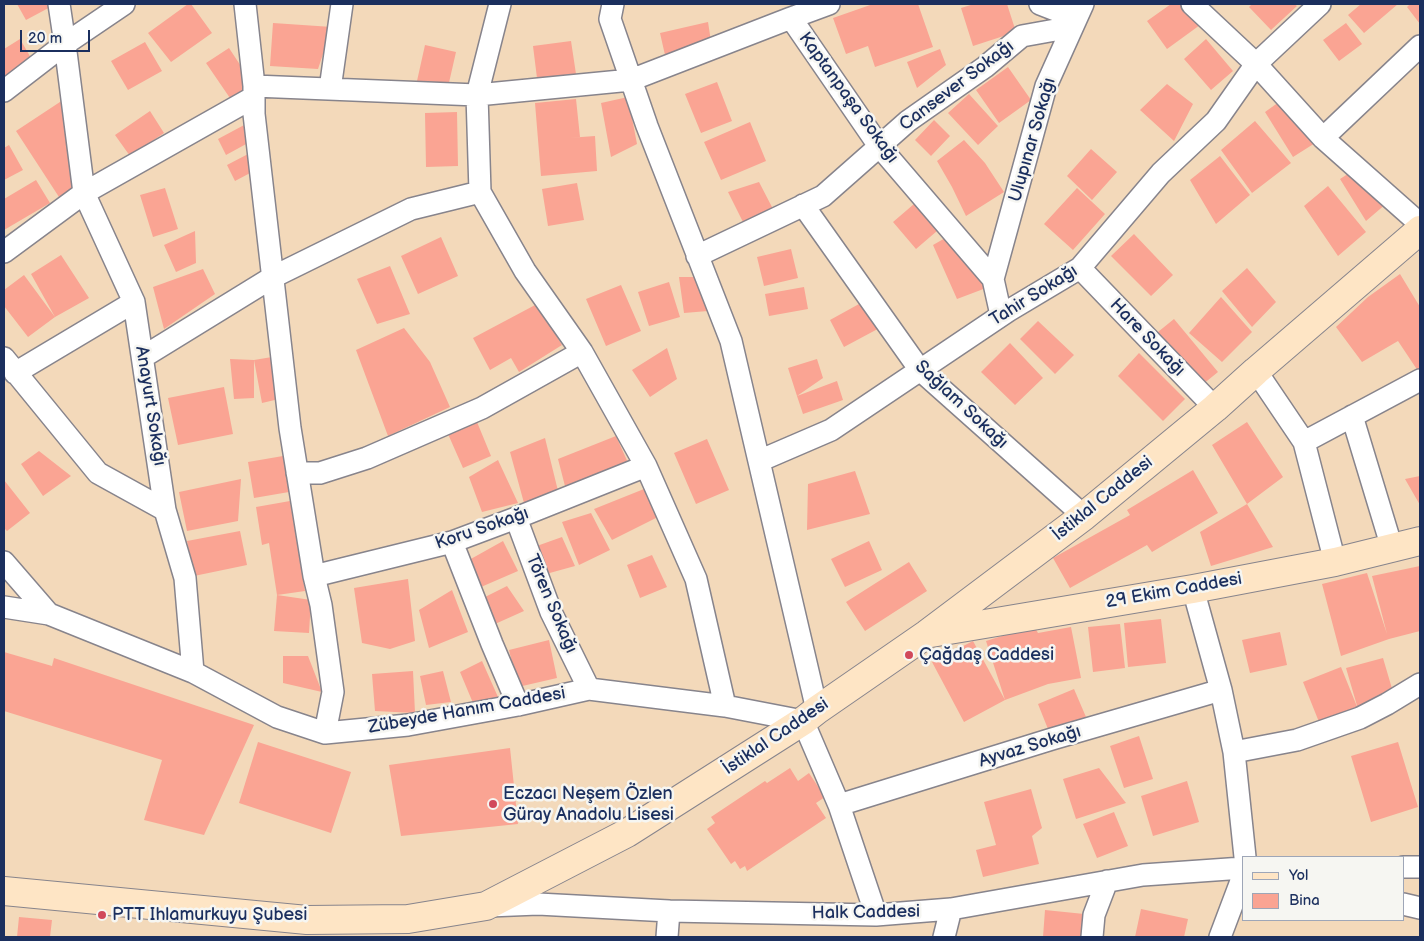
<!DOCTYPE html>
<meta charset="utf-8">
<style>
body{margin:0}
#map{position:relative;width:1424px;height:941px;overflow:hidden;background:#f3d9ba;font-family:"Balsamiq Sans",sans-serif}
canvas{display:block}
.frame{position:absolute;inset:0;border:5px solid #1b2f5e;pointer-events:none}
.legend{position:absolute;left:1242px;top:856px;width:162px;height:65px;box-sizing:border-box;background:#f6f6f2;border:1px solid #9ea6b7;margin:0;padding:6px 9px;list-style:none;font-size:15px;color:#1b2f5e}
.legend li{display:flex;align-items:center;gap:10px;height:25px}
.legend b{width:25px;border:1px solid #9ea6b7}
.scale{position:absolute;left:20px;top:30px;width:70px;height:22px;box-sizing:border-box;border:2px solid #1b2f5e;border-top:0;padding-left:6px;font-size:15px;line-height:18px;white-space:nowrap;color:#1b2f5e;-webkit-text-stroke:4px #f6f6f2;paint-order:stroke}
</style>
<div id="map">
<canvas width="1424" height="941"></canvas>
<div class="frame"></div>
<ul class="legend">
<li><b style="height:6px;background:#fee5c5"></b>Yol</li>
<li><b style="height:14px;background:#faa493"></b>Bina</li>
</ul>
<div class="scale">20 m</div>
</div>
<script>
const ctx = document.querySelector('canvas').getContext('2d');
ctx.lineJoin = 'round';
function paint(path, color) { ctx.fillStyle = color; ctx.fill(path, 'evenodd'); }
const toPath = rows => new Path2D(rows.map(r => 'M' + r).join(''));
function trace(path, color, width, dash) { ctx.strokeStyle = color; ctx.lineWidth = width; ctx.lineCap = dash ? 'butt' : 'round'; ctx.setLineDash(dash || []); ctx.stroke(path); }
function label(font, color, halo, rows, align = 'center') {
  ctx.font = font + ' "Balsamiq Sans",sans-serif'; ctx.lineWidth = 5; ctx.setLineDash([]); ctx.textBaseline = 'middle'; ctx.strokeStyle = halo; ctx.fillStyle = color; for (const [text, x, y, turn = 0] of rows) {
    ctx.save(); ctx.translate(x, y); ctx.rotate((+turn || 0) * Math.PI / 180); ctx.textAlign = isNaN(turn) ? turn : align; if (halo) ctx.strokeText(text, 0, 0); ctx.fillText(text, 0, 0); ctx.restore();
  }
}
paint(toPath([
 [17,4,56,4,26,20],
 [188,4,191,4,212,33,171,62,148,33],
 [873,4,918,4,933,47,875,67,868,46,846,54,833,18],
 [974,4,1007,4,1016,32,973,46,961,8],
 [1171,4,1184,4,1200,25,1167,49,1147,21],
 [1252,4,1294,4,1297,6,1271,30,1249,7],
 [1361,4,1398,4,1364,33,1348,15],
 [1410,4,1420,4,1420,24,1407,7],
 [708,22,712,48,665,55,660,33],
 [273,23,332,27,318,69,270,66],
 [1346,23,1362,44,1339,61,1323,40],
 [20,39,31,58,4,87,4,49],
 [1206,39,1233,71,1211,90,1184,59],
 [571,41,576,74,537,78,533,46],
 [145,42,162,71,128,90,111,61],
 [425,45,456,52,448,87,417,81],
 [229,48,254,86,232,101,206,63],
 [940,49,946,65,917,88,907,62],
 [1008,67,1031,100,999,123,976,90],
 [717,82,732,121,701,133,685,94],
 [1167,84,1193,104,1174,141,1140,110],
 [969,94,998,126,978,145,948,113],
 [628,97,637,144,611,157,601,103],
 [1286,97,1323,138,1293,157,1265,112],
 [576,99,580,137,568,138,595,136,597,171,541,176,535,103],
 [63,100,75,187,59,197,16,131],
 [150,111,164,133,130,156,115,135],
 [457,112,458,166,426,167,425,113],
 [934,120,950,136,931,156,915,140],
 [1255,121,1291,163,1252,193,1221,150],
 [750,122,766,161,721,180,704,142],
 [246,124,248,143,226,155,218,139],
 [964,140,985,163,1004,192,966,216,952,187,937,161],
 [9,145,23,170,4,180,4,148],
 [1091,149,1117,172,1092,200,1067,176],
 [250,153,252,172,235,181,227,165],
 [1220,156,1250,195,1216,224,1190,180],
 [1357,168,1387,203,1366,221,1340,179],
 [36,180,50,203,4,230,4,199],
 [759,182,773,209,743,222,728,192],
 [577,183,584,220,548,226,542,189],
 [1328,186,1366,232,1338,256,1304,206],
 [165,188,178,229,153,237,140,195],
 [1077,188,1105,214,1073,250,1044,224],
 [914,204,937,231,916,249,893,222],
 [195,231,196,263,176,272,164,245],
 [954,233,994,285,957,299,933,245],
 [1134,234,1173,275,1151,296,1111,256],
 [441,237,458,276,418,294,401,256],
 [791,249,798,278,764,286,757,257],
 [61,255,89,298,55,317,28,337,4,306,4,290,24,275,55,317,31,274],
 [390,266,410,314,377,324,357,279],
 [1247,268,1276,302,1252,327,1222,291],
 [203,269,215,294,164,329,153,287],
 [1400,274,1420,307,1420,374,1398,341,1362,362,1336,327,1368,297],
 [679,277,698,277,708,311,684,313],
 [669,282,680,317,649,326,638,292],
 [621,285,641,331,606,346,586,299],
 [804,287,808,309,769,316,765,294],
 [1221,297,1252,332,1222,362,1189,333],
 [537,304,562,345,519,372,511,358,490,370,473,338],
 [859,304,887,324,844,347,830,320],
 [1174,319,1218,372,1197,389,1153,336],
 [1038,321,1074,355,1055,374,1020,339],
 [404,328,430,362,450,407,388,436,356,350],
 [1010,343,1043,378,1015,405,981,372],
 [667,348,677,379,650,397,632,370],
 [1139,353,1185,399,1163,421,1118,376],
 [272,357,279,399,262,403,254,360,254,398,234,399,230,359,254,360],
 [817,359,823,378,797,396,788,368],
 [837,381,843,400,803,414,797,396],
 [224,387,233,434,178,445,168,398],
 [477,422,491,456,463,468,448,434],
 [1247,422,1283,477,1247,504,1212,445],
 [616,436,629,465,566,490,558,459],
 [545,438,559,495,524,503,510,452],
 [707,439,729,490,696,504,674,453],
 [39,451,71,476,43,496,21,464],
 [283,456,289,492,254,498,248,462],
 [498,460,518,503,482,512,469,477],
 [1193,470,1218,513,1152,552,1147,545,1070,588,1053,558,1130,515,1127,510],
 [855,471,870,514,807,530,808,484],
 [1420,476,1420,505,1405,479],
 [241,479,238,521,187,531,179,492],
 [4,480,30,513,7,531,4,528],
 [649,487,658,517,612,540,594,509],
 [290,501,305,591,277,595,269,543,262,545,256,507],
 [1247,504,1273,547,1211,566,1200,532],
 [591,513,610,550,579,565,562,522],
 [240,531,247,565,194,576,187,541],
 [562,537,575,566,546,574,534,547],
 [503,541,518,571,481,587,469,560],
 [869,541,882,570,845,587,831,559],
 [652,555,667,587,640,598,627,565],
 [909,562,927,591,865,631,846,602],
 [1420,566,1420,631,1389,639,1341,656,1322,584,1367,573,1387,634,1372,576],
 [408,579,415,641,390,649,362,643,354,588],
 [507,586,524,611,495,624,483,598],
 [452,590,468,632,429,648,419,610],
 [277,595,311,600,309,633,274,631],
 [1161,619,1166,663,1128,667,1124,623],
 [1120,624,1125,668,1093,672,1088,627],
 [1034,626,1038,633,1071,627,1081,678,1048,684,1005,700,964,722,932,662,973,641,1005,700,986,641],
 [1280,632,1287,665,1250,673,1242,640],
 [549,640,557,678,518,687,509,650],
 [4,652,52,666,54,658,254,725,204,835,144,820,162,760,4,711],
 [283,656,308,656,322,692,283,683],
 [1383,658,1393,692,1359,712,1321,727,1303,682,1341,667,1358,709,1346,668],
 [482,661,498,697,473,703,460,672],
 [413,671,415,713,375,711,372,674],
 [443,671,451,702,426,705,420,676],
 [1074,689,1089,724,1052,739,1038,704],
 [1139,736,1153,779,1124,788,1110,746],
 [258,742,351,772,331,833,239,803],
 [1398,742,1418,807,1371,822,1351,756],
 [510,748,518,824,401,836,389,765],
 [790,768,798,781,809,773,825,797,816,803,826,818,747,871,745,866,740,869,735,861,731,864,707,829,715,823,711,817,765,781,767,783],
 [1099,768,1126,803,1076,819,1063,779],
 [1187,781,1199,822,1153,836,1141,796],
 [1031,789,1042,828,1032,836,1039,864,983,877,976,850,996,845,984,802],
 [1114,812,1128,846,1097,858,1083,824],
 [1141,909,1188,919,1184,937,1135,937],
 [1045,910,1094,915,1092,937,1043,937],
 [19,917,52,920,50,937,17,937]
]), '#faa493');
const street = toPath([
 [59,4,65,44,124,4],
 [245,4,254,86,254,114,290,428,314,576,321,605,333,692,325,733],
 [613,4,610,19,647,126,731,341,817,710],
 [1040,4,1076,18],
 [1192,4,1256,64,1323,138,1420,224],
 [791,18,829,4],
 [254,86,477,95,500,4],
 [330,89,342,4],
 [4,91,65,44,84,193,134,302,15,373],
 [1323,138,1420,46],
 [803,205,920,370,1084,516],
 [4,252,84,193,254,97],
 [697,256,823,196,908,121,985,67,1022,36,1072,27],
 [1080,268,1215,408],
 [993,279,1046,86,1083,4],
 [134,302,165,510],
 [143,357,273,277,411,209,480,192],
 [4,358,98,473,165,510,185,578,193,672],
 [1256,371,1304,442,1335,562],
 [1352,416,1392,548],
 [1304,442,1420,380],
 [759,461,831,430,1008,311,1080,268,1161,173,1216,121,1256,64,1320,4],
 [297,473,320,473,367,458,482,408,582,352],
 [516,518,551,612,589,689],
 [452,542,492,644,518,705],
 [4,562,49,614],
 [314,576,452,542,516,518,646,466],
 [1193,589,1221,690,1234,752,1245,857],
 [4,607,49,614,193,672,277,717,325,733,408,725,518,705,589,689,725,706,803,721,839,805,876,915],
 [725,706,696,579,646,466,582,352,525,271,480,192,477,95,631,80,791,18,879,146,993,279,1001,315],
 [1234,752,1297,740,1360,718,1387,704,1420,684],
 [839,805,1052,739,1221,690],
 [1403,867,1420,867],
 [1403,904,1420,908],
 [489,906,538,904,669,911,876,915,951,909,1143,875,1243,868],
 [667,937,669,911],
 [944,937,951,909],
 [1092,937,1094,915,1107,881],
 [1220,937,1243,876]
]);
const secondary = toPath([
 [931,633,1193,589,1335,562,1420,541],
 [4,891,307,920,408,919,486,906,627,833,803,721,817,710,927,634,1084,516,1215,408,1256,371,1420,230]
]);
trace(street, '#87848c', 24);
trace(secondary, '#87848c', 30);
trace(street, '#fff', 21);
trace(secondary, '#fee5c5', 28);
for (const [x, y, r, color] of [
 [909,655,5,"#d1495b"],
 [493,804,5,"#d1495b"],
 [102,915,5,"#d1495b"]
]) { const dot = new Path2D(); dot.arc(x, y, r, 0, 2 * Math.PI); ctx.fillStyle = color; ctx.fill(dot); trace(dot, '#f6f6f2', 2); }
label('18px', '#1b2f5e', '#f6f6f2', [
 ["Cansever Sokağı",957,86,-37],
 ["Kaptanpaşa Sokağı",848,98,54],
 ["Ulupınar Sokağı",1033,140,-74],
 ["Tahir Sokağı",1034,296,-32],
 ["Hare Sokağı",1147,338,46],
 ["Sağlam Sokağı",961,405,43],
 ["Anayurt Sokağı",150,406,81],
 ["İstiklal Caddesi",1103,499,-39],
 ["Koru Sokağı",482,529,-19],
 ["29 Ekim Caddesi",1174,591,-10],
 ["Tören Sokağı",551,604,67],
 ["Zübeyde Hanım Caddesi",467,711,-10],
 ["İstiklal Caddesi",776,737,-34],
 ["Ayvaz Sokağı",1030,747,-17],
 ["Halk Caddesi",866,913,-1]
]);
label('18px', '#1b2f5e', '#f6f6f2', [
 ["Çağdaş Caddesi",919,655],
 ["Eczacı Neşem Özlen",503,794],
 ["Güray Anadolu Lisesi",503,815],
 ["PTT Ihlamurkuyu Şubesi",112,915]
], 'left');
</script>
